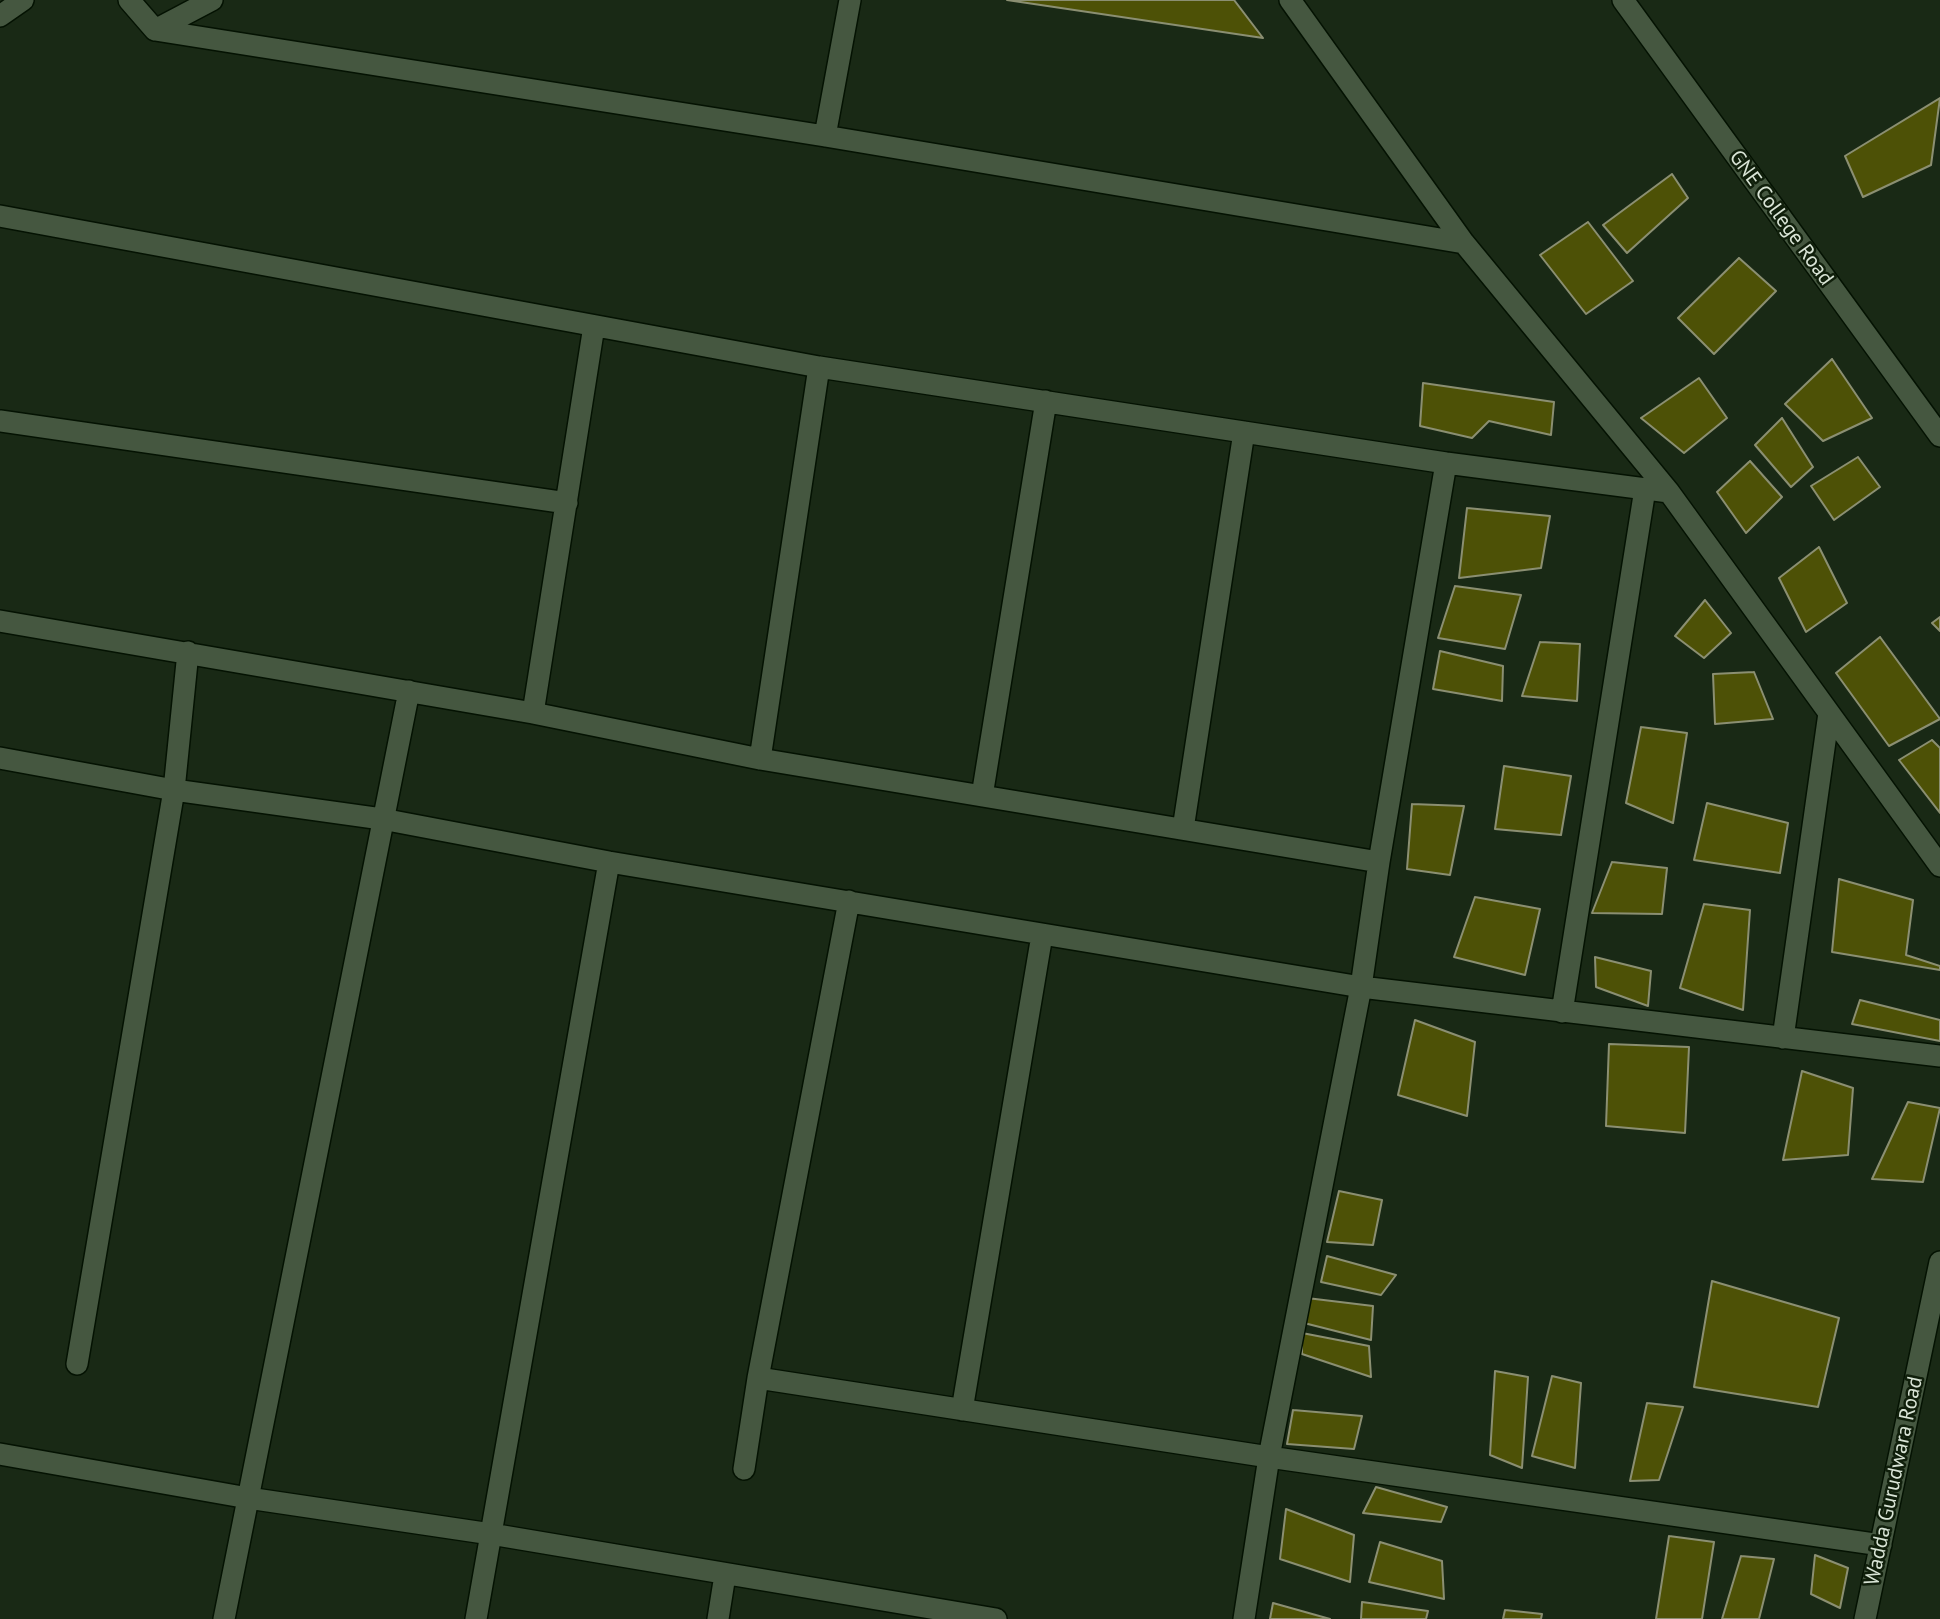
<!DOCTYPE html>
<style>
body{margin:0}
canvas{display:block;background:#192915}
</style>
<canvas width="1940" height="1619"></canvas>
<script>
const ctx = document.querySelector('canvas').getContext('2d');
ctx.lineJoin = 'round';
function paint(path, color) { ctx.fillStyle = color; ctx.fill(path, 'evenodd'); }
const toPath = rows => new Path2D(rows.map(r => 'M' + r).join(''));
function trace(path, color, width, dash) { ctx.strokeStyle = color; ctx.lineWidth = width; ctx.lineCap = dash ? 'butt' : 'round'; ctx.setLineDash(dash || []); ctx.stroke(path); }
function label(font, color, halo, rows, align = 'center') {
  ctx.font = font + ' "PT Sans",sans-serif'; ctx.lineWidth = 5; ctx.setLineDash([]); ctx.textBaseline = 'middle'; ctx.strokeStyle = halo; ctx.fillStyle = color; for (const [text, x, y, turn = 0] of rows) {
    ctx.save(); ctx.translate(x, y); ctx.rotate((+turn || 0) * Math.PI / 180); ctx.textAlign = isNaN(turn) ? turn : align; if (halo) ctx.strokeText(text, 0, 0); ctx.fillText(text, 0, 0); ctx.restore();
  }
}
const building = toPath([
 [1007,0,1234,0,1263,38,1007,0],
 [1940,98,1931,165,1863,197,1845,156,1940,98],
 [1672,174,1688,198,1627,253,1603,225,1672,174],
 [1588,222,1633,281,1586,314,1540,255,1588,222],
 [1739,258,1776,291,1714,354,1678,318,1739,258],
 [1832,359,1872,418,1823,441,1785,404,1832,359],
 [1699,378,1727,418,1684,453,1641,418,1699,378],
 [1423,383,1554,402,1551,435,1489,421,1472,438,1420,426,1423,383],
 [1782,418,1813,467,1791,487,1755,445,1782,418],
 [1858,457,1880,487,1834,520,1811,486,1858,457],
 [1750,461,1782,497,1746,533,1717,492,1750,461],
 [1467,508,1550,516,1541,568,1459,578,1467,508],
 [1819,547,1847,603,1806,632,1779,578,1819,547],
 [1455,586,1521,595,1505,649,1438,638,1455,586],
 [1705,600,1731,633,1704,658,1675,636,1705,600],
 [1940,617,1940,631,1932,623,1940,617],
 [1880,637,1940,719,1889,746,1836,673,1880,637],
 [1540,642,1580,644,1577,701,1522,696,1540,642],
 [1440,651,1503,666,1502,701,1433,689,1440,651],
 [1754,672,1773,719,1715,724,1713,674,1754,672],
 [1641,727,1687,733,1673,823,1626,803,1641,727],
 [1932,740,1940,748,1940,813,1899,760,1932,740],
 [1504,766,1571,776,1561,835,1495,829,1504,766],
 [1707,803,1788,823,1780,873,1694,860,1707,803],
 [1412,804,1464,806,1450,875,1407,869,1412,804],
 [1612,862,1667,868,1662,914,1592,913,1612,862],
 [1839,879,1913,900,1906,955,1940,966,1940,970,1832,952,1839,879],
 [1475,897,1540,909,1525,975,1454,957,1475,897],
 [1704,904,1750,910,1743,1010,1680,988,1704,904],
 [1595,957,1651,971,1648,1006,1596,987,1595,957],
 [1860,1000,1940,1020,1940,1041,1852,1024,1860,1000],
 [1415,1020,1475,1042,1467,1116,1398,1095,1415,1020],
 [1609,1044,1689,1047,1685,1133,1606,1126,1609,1044],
 [1802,1071,1853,1088,1848,1155,1783,1160,1802,1071],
 [1908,1102,1940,1108,1923,1182,1872,1179,1908,1102],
 [1339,1191,1382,1200,1373,1245,1327,1242,1339,1191],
 [1327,1256,1396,1275,1381,1295,1321,1282,1327,1256],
 [1712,1281,1839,1318,1818,1407,1694,1387,1712,1281],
 [1307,1298,1373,1306,1371,1340,1304,1323,1307,1298],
 [1302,1333,1369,1346,1371,1377,1302,1354,1302,1333],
 [1495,1371,1528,1377,1522,1468,1490,1455,1495,1371],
 [1552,1376,1581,1383,1575,1468,1532,1456,1552,1376],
 [1647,1403,1683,1407,1659,1480,1630,1481,1647,1403],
 [1293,1410,1362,1416,1354,1449,1287,1444,1293,1410],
 [1376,1487,1447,1507,1441,1522,1363,1513,1376,1487],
 [1286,1509,1354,1535,1350,1582,1280,1559,1286,1509],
 [1669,1536,1714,1542,1702,1619,1656,1619,1669,1536],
 [1380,1542,1442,1561,1444,1599,1369,1582,1380,1542],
 [1815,1555,1848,1568,1840,1608,1811,1594,1815,1555],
 [1741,1556,1774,1559,1759,1619,1722,1619,1741,1556],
 [1362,1602,1428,1611,1426,1619,1361,1619,1362,1602],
 [1273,1603,1330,1619,1270,1619,1273,1603],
 [1505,1610,1542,1614,1541,1619,1503,1619,1505,1610]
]);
paint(building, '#4d5106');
trace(building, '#8b8f72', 2);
const minor = toPath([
 [129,0,155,30,825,136,1464,243],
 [1290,0,1464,243,1669,492,1940,866],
 [1623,0,1940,436],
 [0,16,23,0],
 [155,30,212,0],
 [825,136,850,0],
 [0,216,819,367,1446,463,1669,492],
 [0,421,567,503],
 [0,621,533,713,760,759,1379,862],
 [533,713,594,326],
 [0,758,174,790,382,819,609,862,1361,987,1940,1056],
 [760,759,819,367],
 [982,796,1046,401],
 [1183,829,1244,432],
 [1562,1012,1645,489],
 [1783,1038,1829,713],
 [77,1364,174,790,188,652],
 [758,1378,1269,1457,1881,1545],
 [962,1410,1042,935],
 [0,1454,248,1498,491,1534,996,1619],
 [744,1469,758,1378,849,901],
 [224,1619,409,691],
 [476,1619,609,862],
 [718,1619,725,1575],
 [1244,1619,1269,1457,1361,987,1379,862,1446,463],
 [1865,1619,1940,1262]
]);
trace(minor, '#041202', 24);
trace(minor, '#455740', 21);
label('21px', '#d9e4d6', '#101f0b', [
 ["GNE College Road",1781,218,54],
 ["Wadda Gurudwara Road",1894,1481,-78]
]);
</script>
